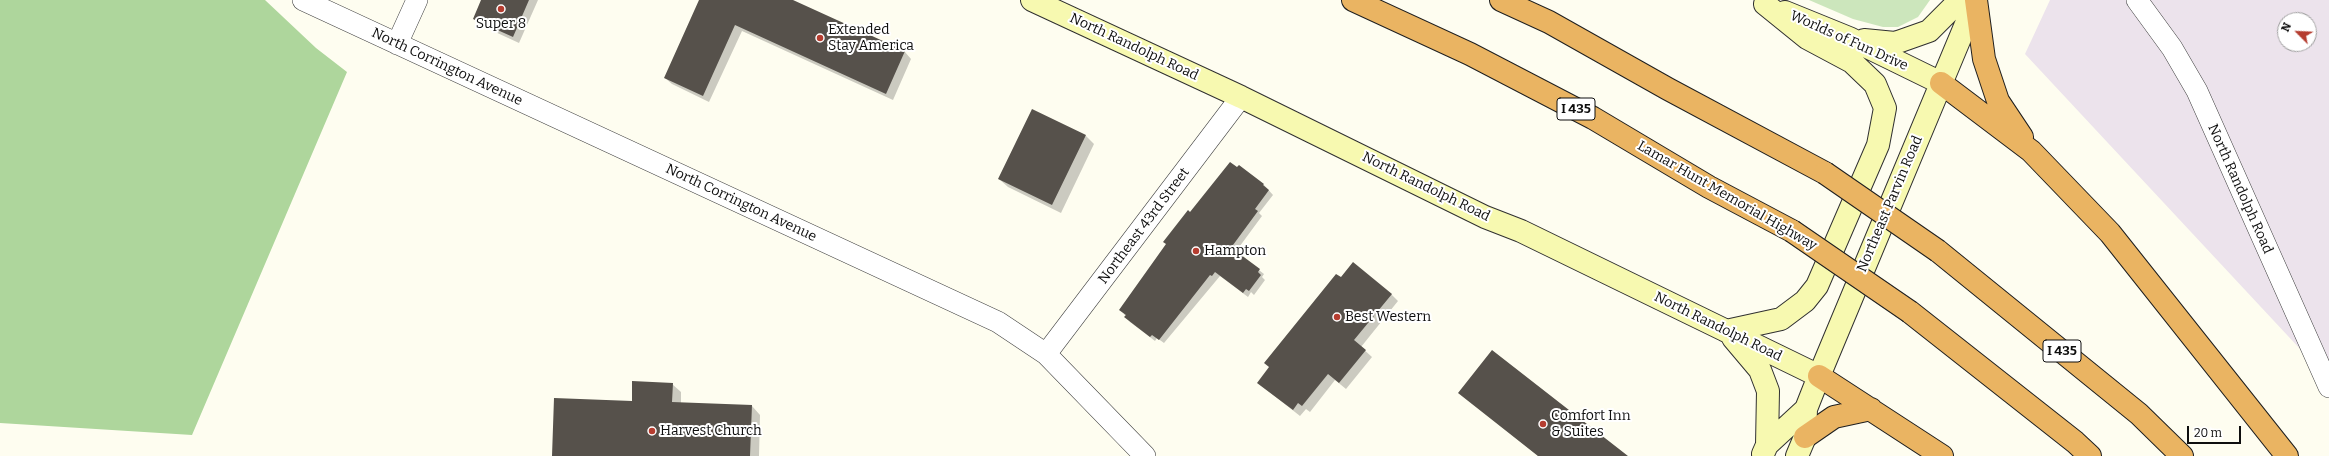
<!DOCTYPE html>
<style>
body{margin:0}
#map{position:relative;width:2329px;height:456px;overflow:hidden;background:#fefdf0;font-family:Bitter,serif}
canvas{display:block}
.north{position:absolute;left:2277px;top:12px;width:40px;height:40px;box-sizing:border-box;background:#fff;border:1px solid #9f9f9f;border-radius:50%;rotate:294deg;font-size:11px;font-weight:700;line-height:16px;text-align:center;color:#0e0e0e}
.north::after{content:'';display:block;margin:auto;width:14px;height:18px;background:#b53d30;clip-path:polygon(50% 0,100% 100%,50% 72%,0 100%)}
.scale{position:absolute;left:2187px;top:426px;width:54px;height:18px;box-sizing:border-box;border:2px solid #0e0e0e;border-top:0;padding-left:5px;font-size:12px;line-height:14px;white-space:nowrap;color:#0e0e0e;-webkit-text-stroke:3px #fff;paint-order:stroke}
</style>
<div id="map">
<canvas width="2329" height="456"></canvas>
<div class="north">N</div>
<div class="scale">20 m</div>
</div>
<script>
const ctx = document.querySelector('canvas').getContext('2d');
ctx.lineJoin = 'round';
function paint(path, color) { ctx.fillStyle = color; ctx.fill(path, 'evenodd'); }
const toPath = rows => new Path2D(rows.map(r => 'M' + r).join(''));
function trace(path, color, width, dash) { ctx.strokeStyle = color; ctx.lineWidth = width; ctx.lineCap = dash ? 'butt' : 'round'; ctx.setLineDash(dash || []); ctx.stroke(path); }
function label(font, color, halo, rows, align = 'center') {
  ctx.font = font + ' Bitter,serif'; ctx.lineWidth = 4; ctx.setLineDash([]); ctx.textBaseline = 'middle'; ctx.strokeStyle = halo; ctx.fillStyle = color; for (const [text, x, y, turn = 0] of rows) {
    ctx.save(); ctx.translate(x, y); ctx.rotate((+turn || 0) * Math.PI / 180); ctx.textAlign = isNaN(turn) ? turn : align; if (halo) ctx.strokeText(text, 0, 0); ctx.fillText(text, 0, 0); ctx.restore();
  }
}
paint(toPath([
 [2050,0,2329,0,2329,380,2025,54],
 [2285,20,2309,20,2309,44,2285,44]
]), '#ece3ec');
paint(toPath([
 [1809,0,1930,0,1918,17,1898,27,1883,27,1853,19]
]), '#cce6bc');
paint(toPath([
 [0,0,265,0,316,48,347,72,192,435,0,423]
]), '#aed69c');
paint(toPath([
 [482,0,538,0,519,43,480,25,474,19],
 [700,0,791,0,905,52,911,59,893,100,742,31,709,102,672,84,665,78],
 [1086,136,1094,144,1061,213,1008,187,999,179],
 [1239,166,1264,185,1273,195,1259,213,1262,216,1237,250,1237,253,1264,274,1262,277,1265,280,1254,295,1251,292,1248,297,1220,276,1164,343,1157,338,1155,341,1130,322,1121,310,1190,213],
 [1341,279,1391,294,1398,301,1361,347,1372,357,1346,389,1335,380,1310,412,1306,409,1300,416,1258,383],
 [672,384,681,392,681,404,752,406,760,415,759,456,553,456,633,402],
 [1460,393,1626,456,1538,456]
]), '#0003');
paint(toPath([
 [481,0,529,0,513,37,473,19],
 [699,0,793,0,905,51,886,94,735,25,703,96,664,78],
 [1032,109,1086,135,1052,205,998,179],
 [1230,162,1237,167,1239,165,1264,184,1263,185,1269,190,1255,209,1258,211,1233,245,1235,246,1233,249,1260,269,1258,272,1261,275,1249,291,1246,289,1243,293,1215,272,1212,276,1210,275,1159,340,1152,335,1150,337,1124,317,1126,315,1119,310,1166,244,1163,242,1188,210,1190,212],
 [1353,262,1392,294,1354,340,1366,350,1339,383,1328,374,1302,406,1298,403,1293,410,1257,383,1269,367,1264,363,1336,274,1341,277],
 [1492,350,1628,456,1538,456,1458,393],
 [632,381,673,383,672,402,752,405,750,456,552,456,554,398,632,401]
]), '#56514b');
const street = toPath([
 [303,0,998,322,1046,354,1145,456],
 [2137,0,2172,48,2197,91,2329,387],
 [397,44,417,0],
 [1046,354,1241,97]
]);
const secondary = toPath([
 [1032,0,1241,97,1485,217,1521,231,1819,376],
 [1785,12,1849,38,1941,83],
 [1864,40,1895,43,1929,31,1960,0],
 [1726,331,1781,319,1805,301,1817,286,1878,145,1885,108,1875,84,1852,62,1807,38,1765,4],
 [1733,338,1760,370,1768,391,1767,445],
 [1763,454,1767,445,1806,409],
 [1797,456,1805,437,1806,409,1819,376,1976,0]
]);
const highway = toPath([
 [1353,0,1470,54,1593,118,1709,187,1792,231],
 [1501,0,1549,22,1668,89,1825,173],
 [1976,0,1984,59,1998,101,2022,137],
 [1941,83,2031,151,2110,233,2287,456],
 [1938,251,2139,414,2182,456],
 [1910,312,2075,442,2090,456],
 [1819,376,1942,456],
 [1805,437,1834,417,1871,409]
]);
trace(street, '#414141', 22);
trace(secondary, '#303030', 24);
trace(highway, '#1f1f1f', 24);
trace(street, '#fff', 21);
trace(secondary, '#f7f9b0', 22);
trace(highway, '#eab462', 22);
const highwayBridge = toPath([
 [1825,173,1938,251],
 [1792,231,1910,312]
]);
trace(highwayBridge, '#1f1f1f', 24, []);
trace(highwayBridge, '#eab462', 22);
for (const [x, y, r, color] of [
 [501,9,4,"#b53d30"],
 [820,38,4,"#b53d30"],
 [1196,251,4,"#b53d30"],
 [1337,317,4,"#b53d30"],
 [1543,424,4,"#b53d30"],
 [652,431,4,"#b53d30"]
]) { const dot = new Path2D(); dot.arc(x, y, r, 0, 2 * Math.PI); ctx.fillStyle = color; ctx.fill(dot); trace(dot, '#fff', 1.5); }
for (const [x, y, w] of [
 [1576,109,38],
 [2062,351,38]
]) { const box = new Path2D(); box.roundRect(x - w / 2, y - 11, w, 22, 3); ctx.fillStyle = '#fff'; ctx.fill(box); trace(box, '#0e0e0e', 1); }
label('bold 13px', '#0e0e0e', null, [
 ["I 435",1576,109],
 ["I 435",2062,351]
]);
label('14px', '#0e0e0e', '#fff', [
 ["Super 8",501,24,"center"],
 ["Extended",828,30],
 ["Stay America",828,46],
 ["Hampton",1204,251],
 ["Best Western",1345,317],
 ["Comfort Inn",1551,416],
 ["& Suites",1551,432],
 ["Harvest Church",660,431]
], 'left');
label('14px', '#0e0e0e', '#fff', [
 ["Worlds of Fun Drive",1849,41,24],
 ["North Randolph Road",1134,47,25],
 ["North Corrington Avenue",447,67,25],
 ["North Randolph Road",1426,187,26],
 ["North Randolph Road",2240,189,66],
 ["Lamar Hunt Memorial Highway",1727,196,30],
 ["North Corrington Avenue",741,203,25],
 ["Northeast Parvin Road",1890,204,-67],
 ["Northeast 43rd Street",1144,226,-53],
 ["North Randolph Road",1718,327,26]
]);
</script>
